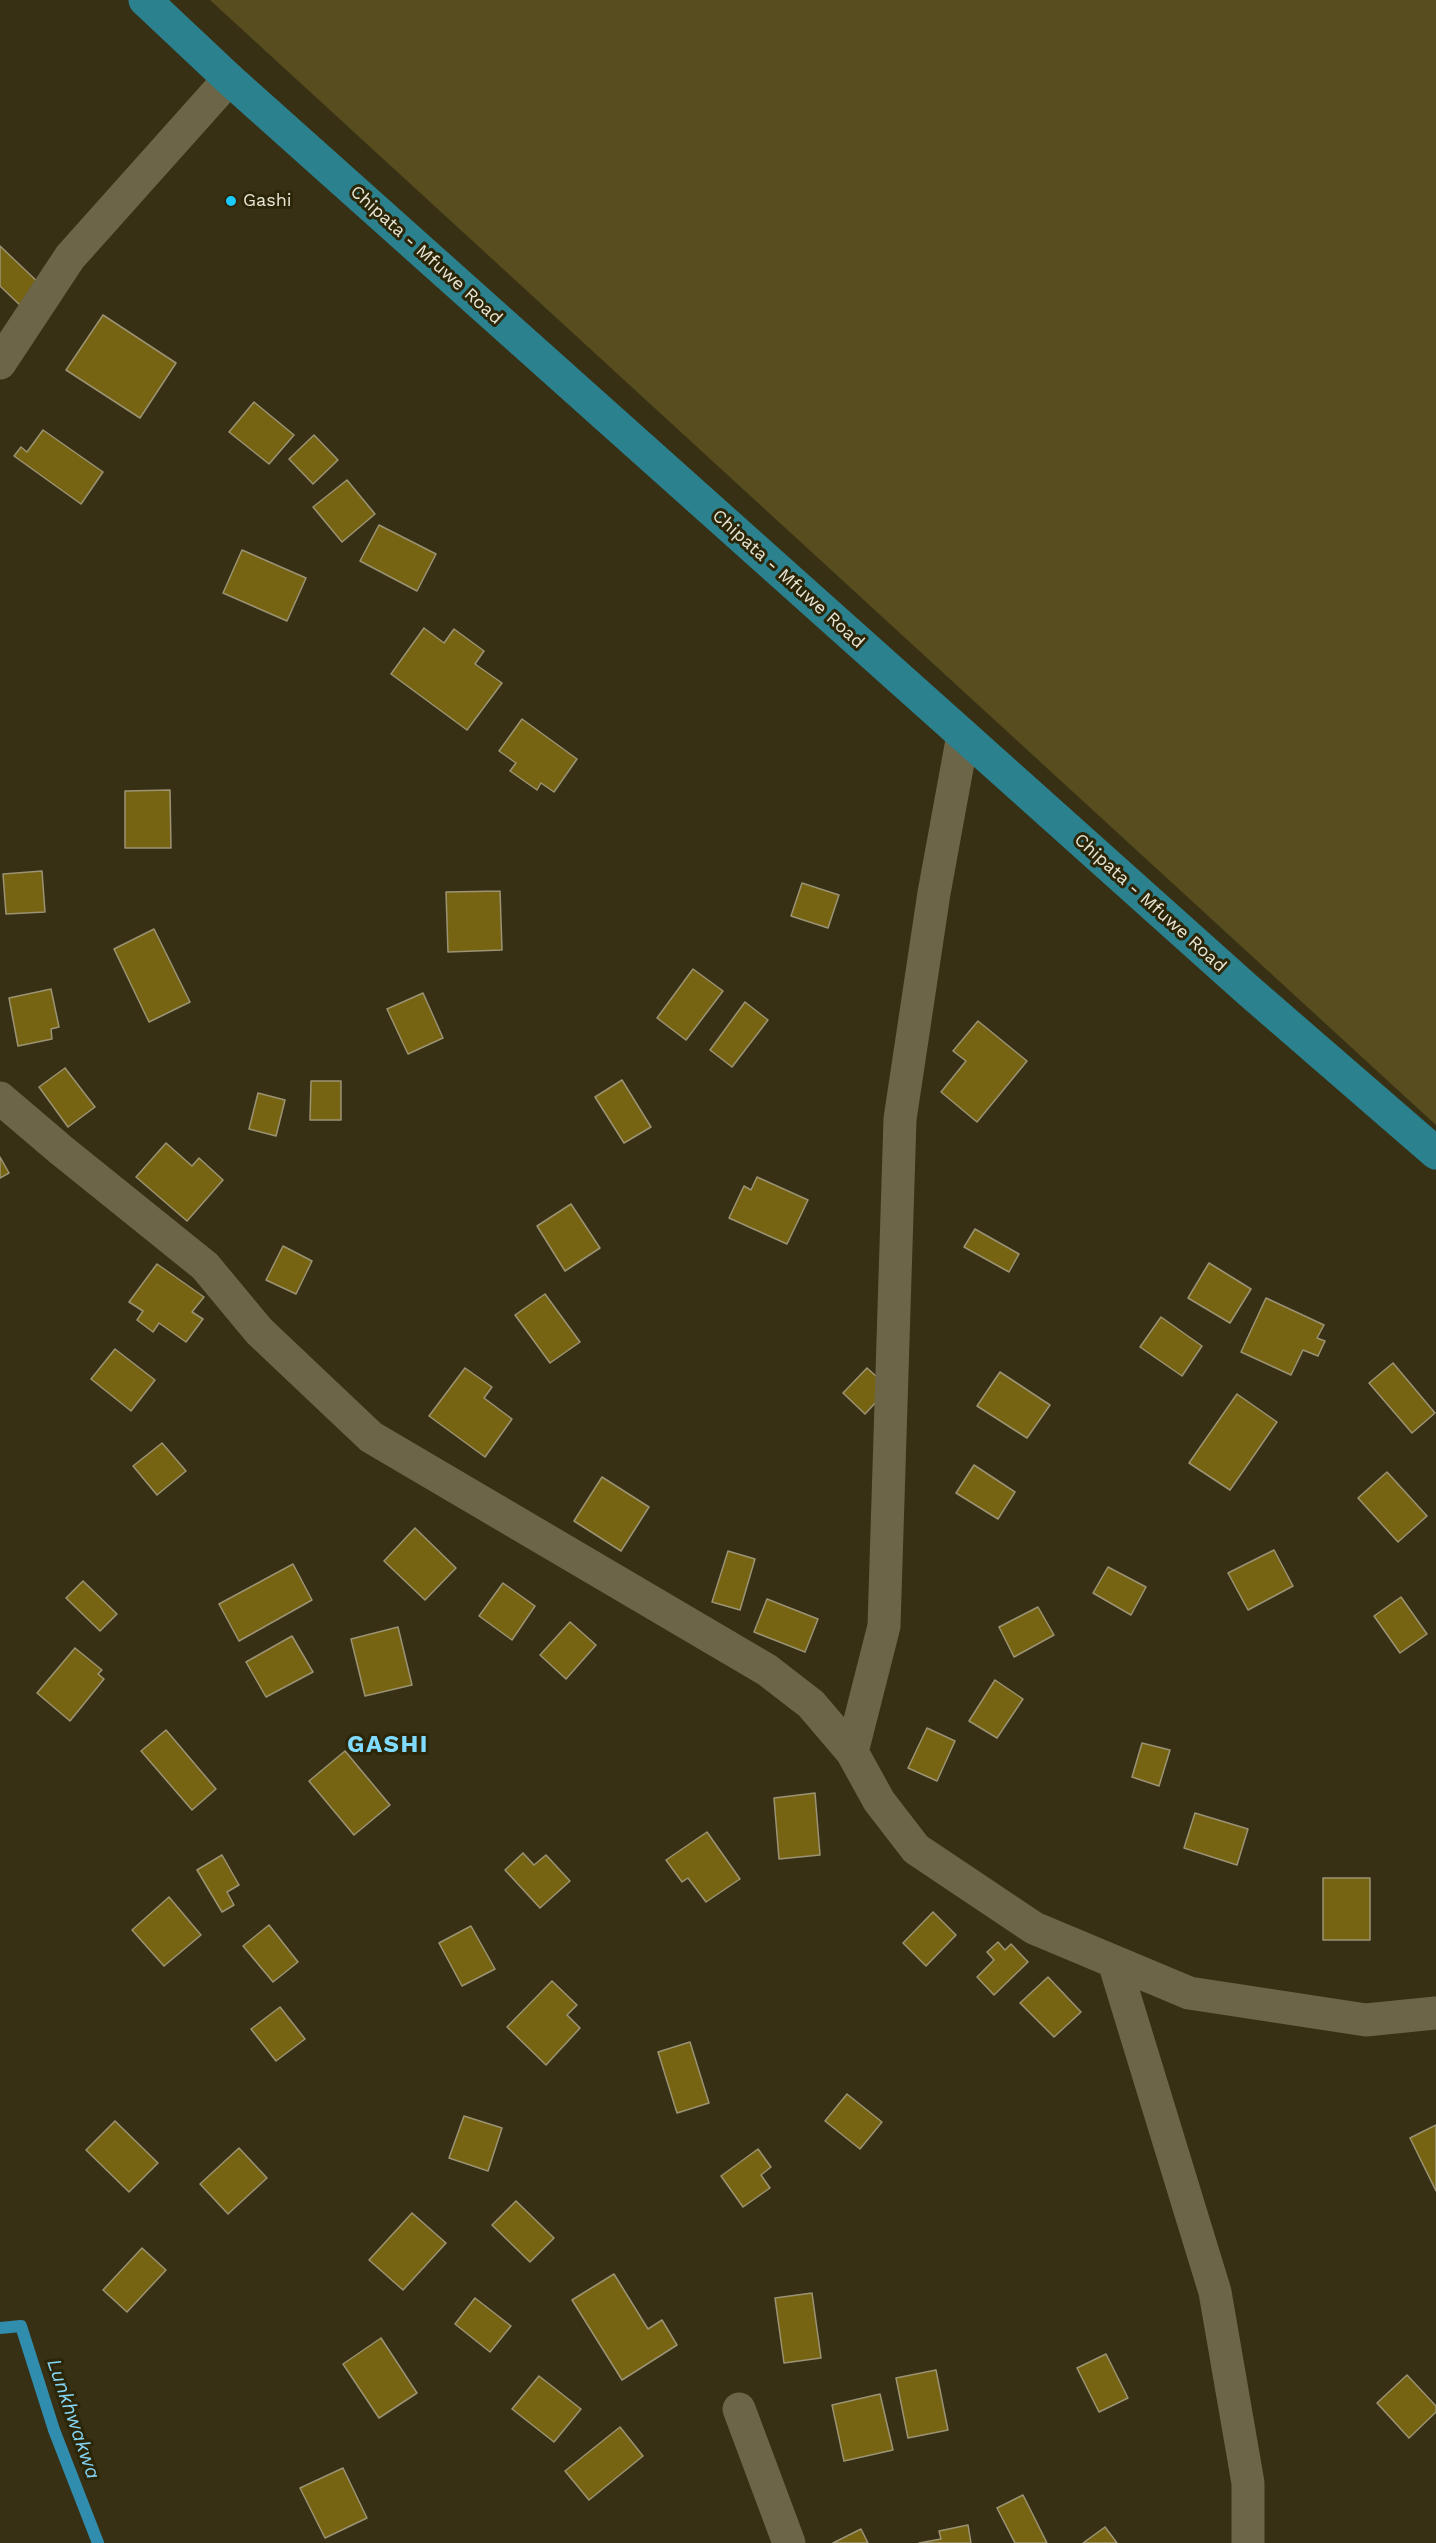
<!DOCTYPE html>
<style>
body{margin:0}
canvas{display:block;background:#373014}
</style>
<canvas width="1436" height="2543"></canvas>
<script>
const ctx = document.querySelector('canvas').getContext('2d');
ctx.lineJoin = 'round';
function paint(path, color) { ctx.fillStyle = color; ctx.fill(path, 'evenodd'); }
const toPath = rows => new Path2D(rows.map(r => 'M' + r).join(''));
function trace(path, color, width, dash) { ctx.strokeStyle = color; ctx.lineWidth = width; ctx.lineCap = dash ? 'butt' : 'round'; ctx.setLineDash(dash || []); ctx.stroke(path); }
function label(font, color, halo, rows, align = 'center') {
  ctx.font = font + ' "Work Sans",sans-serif'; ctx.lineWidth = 6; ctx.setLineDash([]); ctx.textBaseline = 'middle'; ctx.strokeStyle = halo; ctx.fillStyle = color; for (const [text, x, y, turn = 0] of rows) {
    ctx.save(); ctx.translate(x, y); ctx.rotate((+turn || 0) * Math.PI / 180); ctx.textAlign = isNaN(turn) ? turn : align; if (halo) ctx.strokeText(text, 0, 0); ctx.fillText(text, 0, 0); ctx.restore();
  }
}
paint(toPath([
 [210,0,1436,0,1436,1125]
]), '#584d1e');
trace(toPath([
 [0,2328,21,2326,54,2430,98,2543]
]), '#308dad', 12);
const building = toPath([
 [0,246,42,286,22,307,0,286,0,246],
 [103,315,176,363,140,418,66,370,103,315],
 [254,402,294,435,269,464,229,432,254,402],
 [43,430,103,472,81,504,14,456,21,447,27,452,43,430],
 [314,435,338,460,313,484,289,459,314,435],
 [347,480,375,514,342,542,313,507,347,480],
 [379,525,436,554,417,591,360,561,379,525],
 [242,550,306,578,287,621,223,593,242,550],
 [424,628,444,643,454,629,484,651,475,664,502,683,467,730,391,674,424,628],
 [522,719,577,759,554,792,541,783,537,790,510,771,516,763,499,751,522,719],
 [170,790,171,848,125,848,125,791,170,790],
 [42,871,45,912,6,914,3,874,42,871],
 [802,883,839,895,828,928,791,916,802,883],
 [500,891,502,950,448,952,446,892,500,891],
 [154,929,190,1002,149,1022,114,949,154,929],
 [693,969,723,991,686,1040,657,1018,693,969],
 [51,989,59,1027,51,1029,52,1039,18,1046,9,998,51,989],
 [423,993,443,1038,408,1054,387,1009,423,993],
 [745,1002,768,1020,732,1067,710,1050,745,1002],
 [978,1021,1027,1061,977,1122,941,1092,966,1061,953,1051,978,1021],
 [65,1068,95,1107,68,1127,39,1087,65,1068],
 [622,1080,651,1127,624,1143,595,1097,622,1080],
 [311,1081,341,1081,341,1120,310,1120,311,1081],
 [258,1093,285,1100,276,1136,249,1129,258,1093],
 [166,1143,192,1166,199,1158,223,1180,187,1221,136,1177,166,1143],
 [0,1157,9,1173,0,1178,0,1157],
 [757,1177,808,1200,787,1244,729,1218,744,1186,751,1190,757,1177],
 [571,1204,600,1248,565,1271,537,1226,571,1204],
 [975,1229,1019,1254,1009,1272,964,1247,975,1229],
 [283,1246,312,1261,296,1294,266,1280,283,1246],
 [1209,1263,1251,1289,1230,1323,1188,1298,1209,1263],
 [157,1264,204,1297,192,1312,203,1319,186,1342,159,1323,153,1332,137,1320,143,1311,129,1302,157,1264],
 [545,1294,580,1342,550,1363,515,1315,545,1294],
 [1266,1298,1324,1325,1317,1338,1325,1341,1318,1356,1303,1350,1291,1375,1241,1352,1266,1298],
 [1161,1317,1202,1346,1182,1376,1140,1347,1161,1317],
 [115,1349,155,1380,131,1411,91,1379,115,1349],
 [1393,1363,1435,1413,1412,1433,1369,1383,1393,1363],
 [465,1368,492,1387,484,1398,512,1419,485,1457,429,1416,465,1368],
 [867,1368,889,1388,865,1414,843,1393,867,1368],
 [1000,1372,1050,1405,1027,1438,977,1406,1000,1372],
 [1237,1394,1277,1422,1230,1490,1189,1463,1237,1394],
 [162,1443,186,1471,157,1495,133,1466,162,1443],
 [974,1465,1015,1492,998,1519,956,1493,974,1465],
 [1387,1472,1427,1516,1398,1542,1358,1498,1387,1472],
 [602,1477,649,1507,621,1551,574,1521,602,1477],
 [415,1528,456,1568,425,1600,384,1561,415,1528],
 [1274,1550,1293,1586,1248,1610,1228,1573,1274,1550],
 [728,1551,755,1559,740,1610,712,1602,728,1551],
 [293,1564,312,1600,239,1641,219,1604,293,1564],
 [1108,1567,1146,1587,1131,1615,1093,1593,1108,1567],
 [83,1581,117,1614,100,1631,66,1598,83,1581],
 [503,1583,535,1606,512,1640,479,1616,503,1583],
 [1401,1597,1427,1634,1400,1653,1374,1616,1401,1597],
 [767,1599,818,1619,805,1652,754,1632,767,1599],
 [1038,1607,1054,1635,1014,1657,999,1627,1038,1607],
 [570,1622,596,1645,566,1679,540,1655,570,1622],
 [398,1627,412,1685,365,1696,351,1639,398,1627],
 [292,1636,313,1672,266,1697,246,1662,292,1636],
 [75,1648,102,1670,98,1674,104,1679,70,1721,37,1693,75,1648],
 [995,1680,1023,1699,997,1738,969,1721,995,1680],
 [927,1728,955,1741,937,1781,908,1768,927,1728],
 [166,1730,216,1789,192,1810,141,1751,166,1730],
 [1142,1743,1170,1750,1159,1786,1132,1777,1142,1743],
 [345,1751,390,1805,354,1835,309,1781,345,1751],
 [815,1793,820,1855,779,1859,774,1798,815,1793],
 [1195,1813,1248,1829,1237,1865,1184,1848,1195,1813],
 [707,1832,740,1879,706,1902,688,1878,682,1882,666,1860,707,1832],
 [523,1853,534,1865,546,1855,570,1881,540,1908,505,1870,523,1853],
 [222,1855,239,1885,227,1892,234,1905,222,1912,197,1870,222,1855],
 [1323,1878,1370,1878,1370,1940,1323,1940,1323,1878],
 [169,1897,201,1935,164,1966,132,1930,169,1897],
 [933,1912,956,1935,926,1966,903,1943,933,1912],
 [269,1925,298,1962,273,1982,243,1946,269,1925],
 [471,1926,495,1969,462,1986,439,1943,471,1926],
 [998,1942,1005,1950,1011,1944,1028,1962,994,1995,977,1977,994,1960,987,1952,998,1942],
 [1048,1977,1081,2012,1054,2037,1020,2003,1048,1977],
 [552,1981,577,2005,567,2015,580,2028,546,2065,507,2027,552,1981],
 [280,2007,305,2039,276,2061,251,2029,280,2007],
 [690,2042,709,2103,677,2113,658,2052,690,2042],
 [847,2094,882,2122,860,2149,825,2121,847,2094],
 [464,2116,502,2128,488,2171,449,2158,464,2116],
 [115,2121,158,2163,129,2192,86,2150,115,2121],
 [1436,2125,1436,2191,1410,2138,1436,2125],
 [239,2148,267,2178,228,2214,200,2184,239,2148],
 [758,2149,771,2167,761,2175,770,2188,743,2207,721,2176,758,2149],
 [516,2201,554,2238,530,2262,492,2225,516,2201],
 [412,2213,446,2243,403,2290,369,2260,412,2213],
 [142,2248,166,2270,127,2312,103,2290,142,2248],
 [614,2274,648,2329,662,2320,677,2345,622,2380,572,2300,614,2274],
 [812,2293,821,2358,784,2363,775,2298,812,2293],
 [475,2298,511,2326,490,2352,455,2324,475,2298],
 [381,2338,417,2393,379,2418,343,2364,381,2338],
 [1106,2354,1128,2398,1099,2412,1077,2368,1106,2354],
 [936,2370,948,2430,908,2438,896,2378,936,2370],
 [1407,2375,1436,2406,1436,2412,1409,2438,1377,2403,1407,2375],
 [539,2376,581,2409,554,2442,512,2409,539,2376],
 [880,2394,893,2450,844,2461,832,2405,880,2394],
 [620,2427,643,2456,589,2500,565,2471,620,2427],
 [343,2468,367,2518,325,2538,300,2488,343,2468],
 [1023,2495,1047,2543,1015,2543,997,2508,1023,2495],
 [968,2525,971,2543,919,2543,941,2539,939,2531,968,2525],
 [1105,2527,1117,2543,1083,2543,1105,2527],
 [861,2529,868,2543,833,2543,861,2529]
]);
paint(building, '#766412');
trace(building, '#9b9374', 1.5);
trace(toPath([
 [0,363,70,257,229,79],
 [0,1098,61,1150,205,1266,259,1331,371,1437,767,1670,811,1704,852,1752,879,1801,916,1849,1034,1928,1189,1993,1366,2020,1436,2013],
 [852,1752,884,1626,900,1119,934,893,963,735],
 [1114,1962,1215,2292,1248,2483,1248,2543],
 [739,2409,789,2543]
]), '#6c6548', 33);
trace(toPath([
 [145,0,229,79,963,735,1249,991,1436,1153]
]), '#2b818d', 33);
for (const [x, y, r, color] of [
 [231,201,6,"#1bcafc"]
]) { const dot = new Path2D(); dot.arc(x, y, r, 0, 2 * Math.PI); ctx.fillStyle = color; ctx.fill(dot); trace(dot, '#2c2609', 2); }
label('18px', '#e9e5d5', '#2c2609', [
 ["Gashi",243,201]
], 'left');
label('18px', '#e9e5d5', '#2c2609', [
 ["Chipata - Mfuwe Road",426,255,42],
 ["Chipata - Mfuwe Road",788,579,42],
 ["Chipata - Mfuwe Road",1150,903,42]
]);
label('italic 20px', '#85d6f6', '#2c2609', [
 ["Lunkhwakwa",73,2419,71]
]);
ctx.letterSpacing = '1.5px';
label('bold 24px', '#80dcff', '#2c2609', [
 ["GASHI",388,1745]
]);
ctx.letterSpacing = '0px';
</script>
